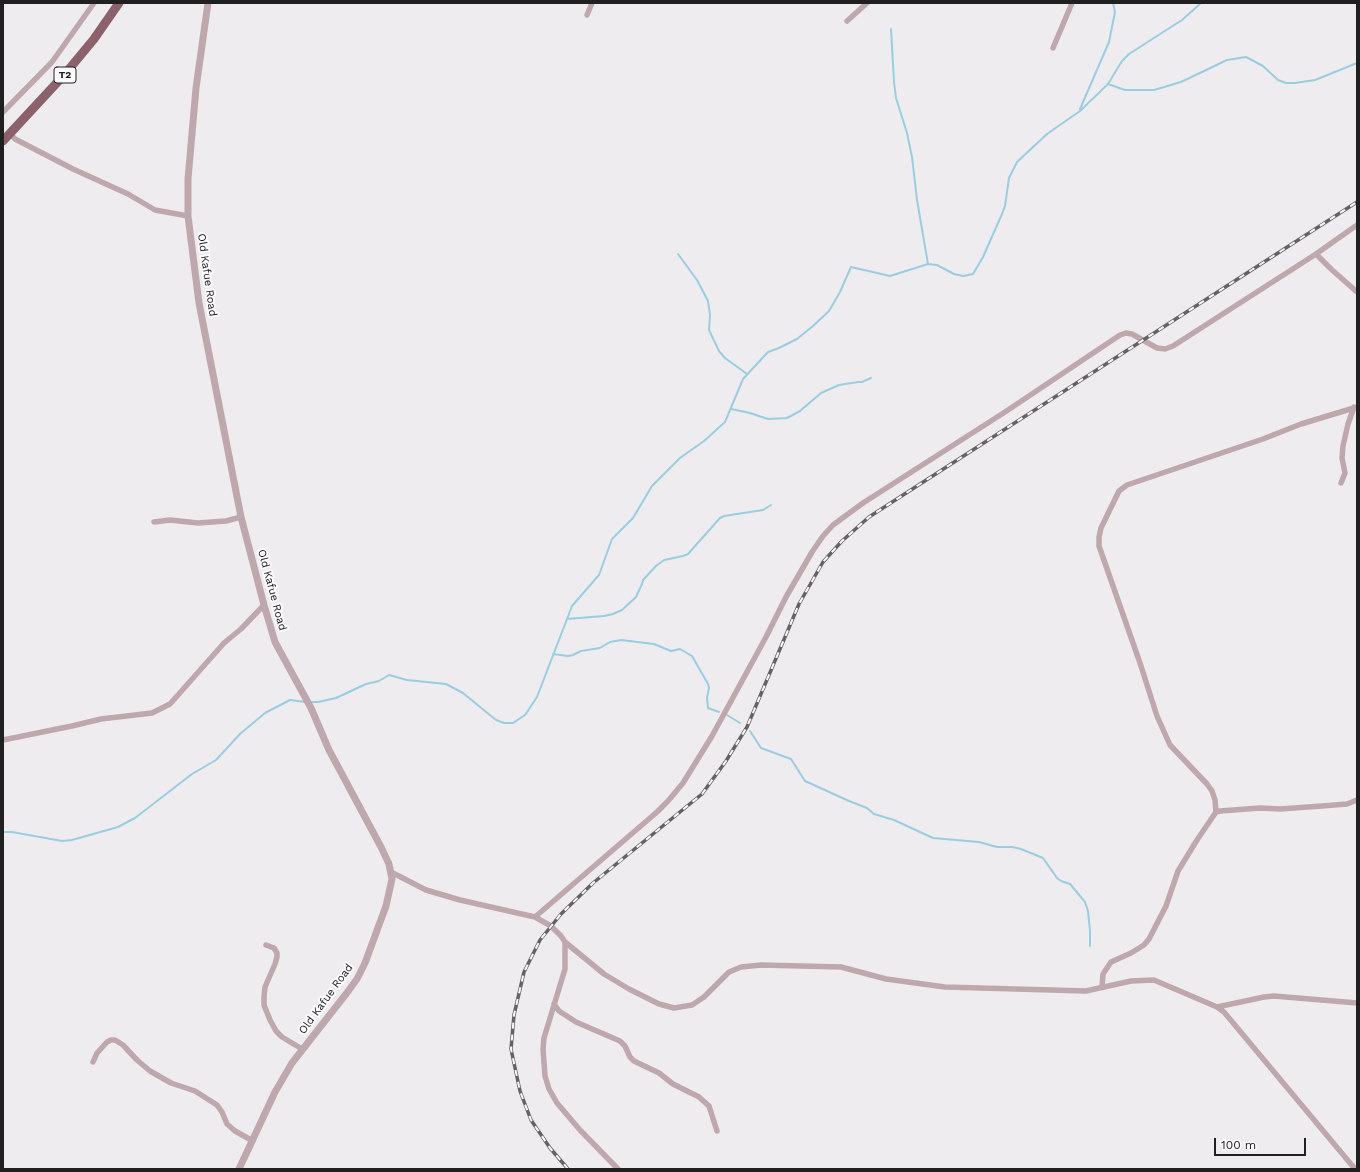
<!DOCTYPE html>
<style>
body{margin:0}
#map{position:relative;width:1360px;height:1172px;overflow:hidden;background:#efecef;font-family:"Work Sans",sans-serif}
canvas{display:block}
.frame{position:absolute;inset:0;border:4px solid #212021;pointer-events:none}
.scale{position:absolute;left:1214px;top:1138px;width:92px;height:18px;box-sizing:border-box;border:2px solid #212021;border-top:0;padding-left:5px;font-size:12px;line-height:14px;white-space:nowrap;color:#212021;-webkit-text-stroke:3px #fcfafc;paint-order:stroke}
</style>
<div id="map">
<canvas width="1360" height="1172"></canvas>
<div class="frame"></div>
<div class="scale">100 m</div>
</div>
<script>
const ctx = document.querySelector('canvas').getContext('2d');
ctx.lineJoin = 'round';
const toPath = rows => new Path2D(rows.map(r => 'M' + r).join(''));
function trace(path, color, width, dash) { ctx.strokeStyle = color; ctx.lineWidth = width; ctx.lineCap = dash ? 'butt' : 'round'; ctx.setLineDash(dash || []); ctx.stroke(path); }
function label(font, color, halo, rows, align = 'center') {
  ctx.font = font + ' "Work Sans",sans-serif'; ctx.lineWidth = 4; ctx.setLineDash([]); ctx.textBaseline = 'middle'; ctx.strokeStyle = halo; ctx.fillStyle = color; for (const [text, x, y, turn = 0] of rows) {
    ctx.save(); ctx.translate(x, y); ctx.rotate((+turn || 0) * Math.PI / 180); ctx.textAlign = isNaN(turn) ? turn : align; if (halo) ctx.strokeText(text, 0, 0); ctx.fillText(text, 0, 0); ctx.restore();
  }
}
trace(toPath([
 [891,29,894,82,896,98,907,133,912,157,917,200,928,264],
 [1108,84,1125,90,1154,90,1181,82,1227,60,1246,57,1263,66,1278,80,1286,83,1295,83,1315,80,1357,63],
 [1080,109,1109,42,1115,12,1113,3],
 [678,254,697,280,708,301,710,315,709,330,719,351,725,358,747,374],
 [731,409,750,413,768,419,787,418,800,411,821,393,839,385,858,382,862,382,871,378],
 [567,619,604,616,613,614,622,610,636,597,642,584,643,580,656,566,664,560,683,556,688,554,720,518,724,516,763,510,771,505],
 [553,654,568,656,573,655,581,651,600,648,610,642,621,640,654,644,671,651,680,649,692,656,708,684,709,688,707,698,708,708,719,712],
 [309,702,318,702,336,698,366,684,379,681,389,675,407,680,446,684,463,693,496,720,504,723,513,723,525,715,537,697,572,606,599,575,612,539,633,518,652,486,680,458,704,441,725,422,743,379,768,352,779,348,797,339,813,326,829,311,840,292,851,267,890,276,928,264,937,265,954,274,963,276,973,274,983,257,1002,214,1005,206,1009,178,1017,162,1047,134,1080,111,1108,84,1122,61,1129,54,1182,20,1201,3],
 [727,715,740,723],
 [750,731,761,748,791,759,805,781,849,801,867,808,874,814,894,820,933,838,979,842,997,847,1012,847,1021,849,1043,858,1057,878,1061,881,1070,884,1085,902,1088,911,1090,931,1090,946],
 [3,832,12,832,62,841,72,840,118,827,135,818,192,774,216,760,240,734,265,713,290,700,305,702]
]), '#99cddf', 2);
trace(toPath([
 [587,15,592,3],
 [847,21,867,3],
 [1053,48,1072,3],
 [3,112,52,62,94,3],
 [10,134,15,139,73,169,128,194,155,210,188,216],
 [1316,254,1331,269,1357,292],
 [1341,483,1345,473,1342,458,1343,446,1348,424,1354,407],
 [154,522,170,520,198,523,226,521,241,517],
 [3,740,72,726,101,719,152,713,170,704,224,643,241,629,264,605],
 [1216,812,1215,800,1212,791,1207,784,1170,745,1157,716,1140,663,1099,546,1099,537,1101,528,1119,491,1127,485,1263,439,1301,424,1357,407],
 [391,872,426,890,460,900,535,917,551,926,561,936,565,942,565,969,544,1038,543,1049,545,1076,549,1089,557,1103,580,1130,618,1169],
 [535,917,657,812,668,801,683,783,712,736,766,637,786,597,812,552,823,536,833,525,863,503,1005,412,1120,335,1126,333,1132,334,1157,348,1165,349,1173,346,1316,254,1357,225],
 [565,942,604,974,629,989,659,1004,674,1008,692,1005,704,997,729,972,741,967,761,965,841,967,886,979,945,987,1086,991,1131,981,1154,980,1217,1007,1224,1012,1355,1169],
 [266,945,274,948,277,953,277,957,275,964,265,987,264,997,264,1005,270,1020,276,1031,282,1037,302,1049],
 [1102,987,1103,974,1111,962,1131,953,1144,945,1149,939,1166,906,1178,871,1197,840,1216,812,1220,811,1260,808,1280,809,1322,806,1347,804,1357,800],
 [554,1004,559,1011,576,1022,620,1041,625,1046,630,1057,634,1061,659,1073,673,1084,699,1097,709,1106,717,1131],
 [1217,1007,1264,997,1274,996,1357,1003],
 [93,1062,97,1053,107,1042,111,1040,115,1040,123,1045,137,1060,150,1071,171,1083,195,1091,217,1105,222,1112,227,1124,235,1131,253,1141]
]), '#bea8ad', 5.5);
trace(toPath([
 [208,3,196,88,188,179,188,216,199,303,241,517,264,605,275,642,311,708,329,750,381,847,389,864,392,879,386,906,365,963,357,979,346,994,292,1063,275,1092,239,1169]
]), '#bea8ad', 7);
trace(toPath([
 [3,141,65,74,94,39,119,3]
]), '#8b626c', 9);
const rail = toPath([
 [568,1169,550,1148,531,1120,520,1091,511,1049,514,1015,524,972,540,940,561,914,593,883,702,794,726,761,747,727,799,604,823,562,842,541,869,517,1357,202]
]);
trace(rail, '#646264', 3.5);
trace(rail, '#fcfafc', 2, [6]);
for (const [x, y, w] of [
 [65,75,22]
]) { const box = new Path2D(); box.roundRect(x - w / 2, y - 8, w, 16, 3); ctx.fillStyle = '#fcfafc'; ctx.fill(box); trace(box, '#212021', 1); }
label('bold 10px', '#212021', null, [
 ["T2",65,75]
]);
label('11px', '#212021', '#fcfafc', [
 ["Old Kafue Road",207,275,82],
 ["Old Kafue Road",272,590,75],
 ["Old Kafue Road",326,999,-54]
]);
</script>
